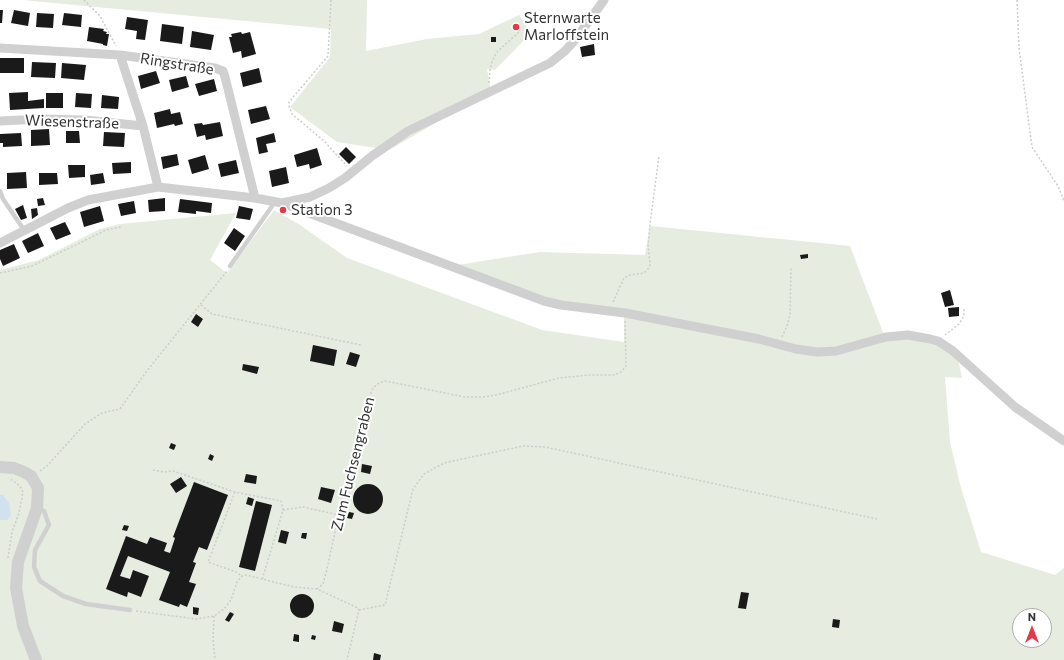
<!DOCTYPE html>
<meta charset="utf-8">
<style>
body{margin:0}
#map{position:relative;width:1064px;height:660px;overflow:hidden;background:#fff;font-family:Commissioner,sans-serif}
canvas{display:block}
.north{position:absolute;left:1012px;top:608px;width:40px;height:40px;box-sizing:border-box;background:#fff;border:1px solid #adadad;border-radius:50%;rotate:0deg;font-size:11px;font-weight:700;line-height:16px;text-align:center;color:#333}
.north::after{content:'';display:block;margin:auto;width:14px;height:18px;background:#e63946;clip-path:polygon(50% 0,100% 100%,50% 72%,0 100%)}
</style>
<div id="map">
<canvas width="1064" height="660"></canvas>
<div class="north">N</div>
</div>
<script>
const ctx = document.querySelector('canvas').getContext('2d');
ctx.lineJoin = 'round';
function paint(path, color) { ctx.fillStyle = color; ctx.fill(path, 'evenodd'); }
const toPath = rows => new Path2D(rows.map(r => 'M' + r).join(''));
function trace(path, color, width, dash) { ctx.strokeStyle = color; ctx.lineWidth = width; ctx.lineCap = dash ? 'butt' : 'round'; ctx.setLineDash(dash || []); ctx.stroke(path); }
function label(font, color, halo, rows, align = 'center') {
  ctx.font = font + ' Commissioner,sans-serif'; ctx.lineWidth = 4; ctx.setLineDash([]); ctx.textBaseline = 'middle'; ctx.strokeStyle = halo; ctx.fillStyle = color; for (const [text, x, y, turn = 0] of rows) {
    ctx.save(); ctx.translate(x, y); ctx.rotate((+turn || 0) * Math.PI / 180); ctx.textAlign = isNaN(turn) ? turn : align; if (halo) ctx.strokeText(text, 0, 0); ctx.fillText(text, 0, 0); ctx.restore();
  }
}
paint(toPath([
 [22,0,367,0,366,51,427,39,479,34,519,15,531,33,495,70,487,69,491,91,382,154,376,148,337,142,290,107,330,57,331,29],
 [274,210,300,225,347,258,542,330,624,342,624,314,553,304,451,266,540,252,645,255,650,226,850,246,885,338,922,335,957,354,962,378,945,377,950,442,961,488,981,552,1055,575,1064,568,1064,660,0,660,0,520,7,520,2,494,0,495,0,270,39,260,100,229,120,224,236,213,210,260,227,273],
 [1020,616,1044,616,1044,640,1020,640]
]), '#e6ecdf');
paint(toPath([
 [2,494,9,503,11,515,7,520,0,520,0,495]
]), '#cfe2ee');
paint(toPath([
 [0,10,3,10,2,23,0,23],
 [14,10,30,13,28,26,11,23],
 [37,13,54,14,53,28,36,27],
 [64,13,82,15,81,27,62,25],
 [127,17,148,20,145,40,136,39,137,31,125,29],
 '513 27a3 3 0 1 1 6 0a3 3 0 1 1-6 0Z',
 [162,24,184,27,182,44,160,41],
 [89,27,104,29,103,31,107,32,106,34,109,34,107,46,103,45,103,44,87,41],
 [192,31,214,35,211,50,190,47],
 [241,32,242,34,250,32,256,54,242,58,241,51,233,53,229,37,232,37,231,34],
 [491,37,496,37,496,42,491,42],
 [594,44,595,55,582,57,580,47],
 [0,58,24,58,24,73,0,73],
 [32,62,56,63,55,78,31,77],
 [62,63,86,65,84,80,61,78],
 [259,68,262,82,243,87,240,73],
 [156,71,160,83,141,89,138,76],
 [186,76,189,87,172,92,169,80],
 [214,79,217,91,199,96,195,84],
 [28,92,28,101,44,99,44,108,10,110,9,93],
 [46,93,63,93,63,108,46,108],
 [76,93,92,94,91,108,75,107],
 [102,95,119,97,118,109,101,108],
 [266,106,270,119,251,124,248,110],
 [170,109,171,114,180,112,183,124,175,126,174,124,157,128,154,113],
 [220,122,223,136,206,140,205,135,197,137,194,124,202,123,203,125],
 [49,129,50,145,31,146,31,130],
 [66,131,79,131,80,143,66,143],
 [104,132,125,133,124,147,103,146],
 [21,133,22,146,3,147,3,143,0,143,0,134],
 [274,133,276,142,266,144,268,152,259,154,256,138],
 [346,147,356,157,349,164,339,154],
 [317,148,322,165,310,169,309,164,297,167,294,155],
 [177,154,179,165,163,169,161,157],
 [205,155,209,169,192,174,188,160],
 [236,160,239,173,221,177,218,164],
 [131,162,131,173,113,174,112,163],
 [68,165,85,165,85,177,69,178],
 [286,167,289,183,272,187,269,171],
 [26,172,27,188,7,189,7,173],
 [39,173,57,173,58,184,39,185],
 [103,173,105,183,91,185,90,175],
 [43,198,45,205,38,206,37,199],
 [165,198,165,211,149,212,148,200],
 [180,199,212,203,211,213,196,211,196,214,178,212],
 [134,201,136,213,121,216,118,204],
 [23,205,27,218,21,220,15,209],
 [100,206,104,221,84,227,80,212],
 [239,206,253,209,250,220,236,218],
 [37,208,38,215,32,219,31,209],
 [65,222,71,234,56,240,50,228],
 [234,228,245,236,235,251,224,243],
 [38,233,44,246,28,253,22,241],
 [14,244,20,258,3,266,0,259,0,250],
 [808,254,808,258,801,259,800,255],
 [950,290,954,305,945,307,941,293],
 [959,307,959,316,949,317,948,308],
 [196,314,203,319,198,327,191,322],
 [313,345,337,350,334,366,310,361],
 [350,352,360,355,356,367,346,364],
 [243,364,259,367,257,374,242,370],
 [171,443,176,445,174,450,169,448],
 [210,454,214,456,212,461,208,459],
 [362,464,372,466,370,474,361,472],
 [246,474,257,476,256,484,244,482],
 [181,477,187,486,176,493,170,484],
 [194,482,228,495,207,550,199,547,193,562,196,563,189,582,196,584,187,607,180,604,179,607,159,600,170,572,128,556,120,576,130,579,133,570,149,576,141,597,128,592,127,597,106,589,126,536,147,544,150,537,167,543,164,551,170,553,175,538,173,537],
 '353 499a15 15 0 1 1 30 0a15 15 0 1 1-30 0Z',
 [321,487,335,490,331,503,318,499],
 [248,497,254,499,252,506,246,504],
 [256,501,272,505,255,571,239,567],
 [349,512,354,513,352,519,347,518],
 [124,525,129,526,127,531,122,530],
 [281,530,289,532,286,544,278,542],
 [302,533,307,533,306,539,301,538],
 [741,592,749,593,746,609,738,608],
 '290 606a12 12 0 1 1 24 0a12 12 0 1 1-24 0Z',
 [193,607,199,608,198,615,193,614],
 [230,612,234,614,229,622,225,620],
 [833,619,840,620,839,628,832,627],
 [334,621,344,624,342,633,332,631],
 [294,634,299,635,299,642,293,641],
 [312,635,316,636,315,640,311,639],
 [374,653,381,655,380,660,373,660]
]), '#1a1a1a');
trace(toPath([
 [84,0,100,16,116,46],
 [331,0,328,56,289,102,289,106,292,114,324,141,347,166],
 [1017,0,1019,48,1032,147,1058,186,1064,201],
 [489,83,490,69,493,59,497,52,520,31,518,29],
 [0,273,32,266,92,237,106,230,121,227],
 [613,302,624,278,630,275,644,273,648,269,650,265,648,245,650,224,659,156],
 [201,305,212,314,361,345],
 [945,335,959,324,964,316,964,308],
 [782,337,787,326,790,314,791,267],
 [153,470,164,472,173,471,235,492,281,501,283,510,262,580],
 [40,471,47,466,85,424,102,413,120,409,146,372,227,271],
 [235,492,208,562,236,572,242,576],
 [283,510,303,507,339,515],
 [8,558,12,532,19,513,23,492,20,486,9,478],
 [317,589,323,584,327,569,345,486,368,401,373,388,379,383,385,381,465,397,483,397,496,395,559,378,589,375,613,375,620,373,626,366,625,321],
 [359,610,385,605,413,489,424,474,444,463,523,446,545,447,877,519],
 [136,611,196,619,214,616,224,609,231,600,237,582,242,576,246,575,294,587,317,589,358,608,359,610,347,660],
 [214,616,213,639,215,660]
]), '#cdcdcd', 1.5, [2, 2]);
trace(toPath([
 [0,191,3,199,24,230],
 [230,266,275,202],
 [38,508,44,511,49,525,35,550,34,567,40,581,63,596,86,604,130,610]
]), '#d0d0d0', 4.5);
trace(toPath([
 [0,48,120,55,215,68,223,71,225,77,255,198],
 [120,55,143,126,158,187],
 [0,121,42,119,85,120,143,126],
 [282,203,544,301,561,305,625,313,759,339,796,349,817,352,836,351,886,337,908,335,930,339,938,341,953,351,1015,407,1064,441],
 [0,243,68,208,88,200,158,187,255,198,282,203,310,197,329,188,345,178,372,156,408,131,550,63,565,51,575,40,604,0]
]), '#d0d0d0', 9);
trace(toPath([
 [0,467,14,468,24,472,31,476,38,488,37,508,18,562,16,588,23,626,36,660]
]), '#d0d0d0', 12);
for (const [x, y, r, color] of [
 [516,27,4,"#e63946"],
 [283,210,4,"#e63946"]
]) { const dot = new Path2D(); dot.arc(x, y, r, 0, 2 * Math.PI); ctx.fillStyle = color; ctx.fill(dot); trace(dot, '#fff', 1.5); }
label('15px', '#333', '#fff', [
 ["Sternwarte",524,18],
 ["Marloffstein",524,35],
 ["Station 3",291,210]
], 'left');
label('15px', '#333', '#fff', [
 ["Ringstraße",177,64,9],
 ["Wiesenstraße",72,122,2],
 ["Zum Fuchsengraben",353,464,-76]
]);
</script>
